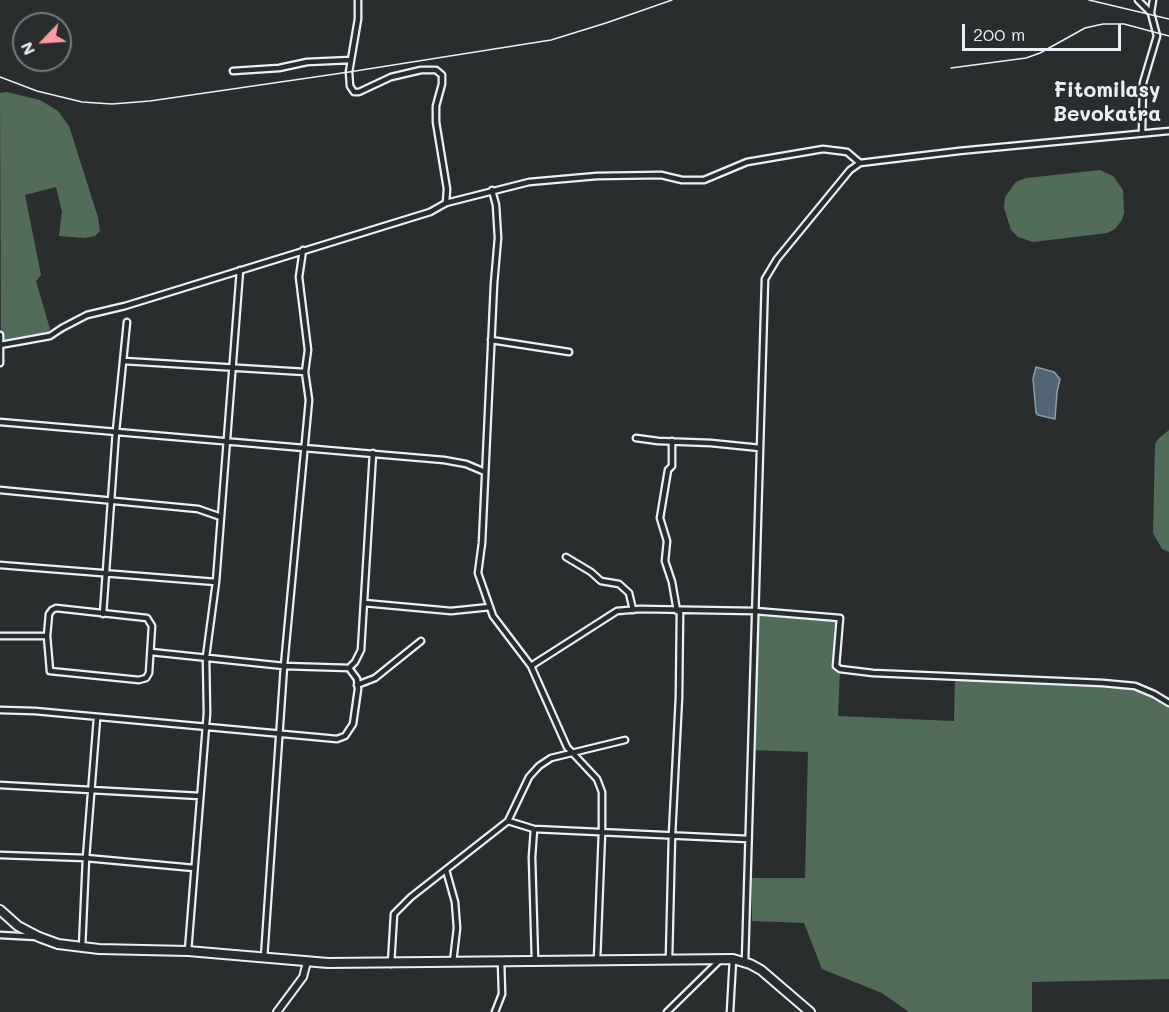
<!DOCTYPE html>
<style>
body{margin:0}
#map{position:relative;width:1169px;height:1012px;overflow:hidden;background:#2a2d2e;font-family:Mali,sans-serif}
canvas{display:block}
.north{position:absolute;left:12px;top:12px;width:60px;height:60px;box-sizing:border-box;background:#2a2d2e;border:2px solid #767b7f;border-radius:50%;rotate:245deg;font-size:16px;font-weight:700;line-height:24px;text-align:center;color:#e8f1f8}
.north::after{content:'';display:block;margin:auto;width:21px;height:27px;background:#ff9aa2;clip-path:polygon(50% 0,100% 100%,50% 72%,0 100%)}
.scale{position:absolute;left:962px;top:24px;width:159px;height:27px;box-sizing:border-box;border:3px solid #e8f1f8;border-top:0;padding-left:8px;font-size:18px;line-height:21px;white-space:nowrap;color:#e8f1f8;-webkit-text-stroke:4px #2a2d2e;paint-order:stroke}
</style>
<div id="map">
<canvas width="1169" height="1012"></canvas>
<div class="north">N</div>
<div class="scale">200 m</div>
</div>
<script>
const ctx = document.querySelector('canvas').getContext('2d');
ctx.lineJoin = 'round';
function paint(path, color) { ctx.fillStyle = color; ctx.fill(path, 'evenodd'); }
const toPath = rows => new Path2D(rows.map(r => 'M' + r).join(''));
function trace(path, color, width, dash) { ctx.strokeStyle = color; ctx.lineWidth = width; ctx.lineCap = dash ? 'butt' : 'round'; ctx.setLineDash(dash || []); ctx.stroke(path); }
function label(font, color, halo, rows, align = 'center') {
  ctx.font = font + ' Mali,sans-serif'; ctx.lineWidth = 4.5; ctx.setLineDash([]); ctx.textBaseline = 'middle'; ctx.strokeStyle = halo; ctx.fillStyle = color; for (const [text, x, y, turn = 0] of rows) {
    ctx.save(); ctx.translate(x, y); ctx.rotate((+turn || 0) * Math.PI / 180); ctx.textAlign = isNaN(turn) ? turn : align; if (halo) ctx.strokeText(text, 0, 0); ctx.fillText(text, 0, 0); ctx.restore();
  }
}
paint(toPath([
 [7,92,40,100,58,111,69,126,98,217,100,231,95,236,85,238,59,236,62,212,56,187,25,195,41,275,36,281,50,329,44,338,1,344,0,93],
 [1100,170,1113,176,1123,190,1124,213,1122,220,1115,229,1107,233,1033,242,1018,237,1011,230,1004,208,1005,197,1016,182,1026,178],
 [1169,430,1169,552,1162,549,1153,533,1155,445,1157,440],
 [755,611,840,618,836,666,840,669,838,716,954,721,955,676,1135,686,1169,703,1169,979,1032,982,1032,1012,909,1012,882,993,822,969,804,923,752,921,752,878,805,878,808,752,751,750]
]), '#526c5a');
const water = toPath([
 [1036,367,1054,372,1060,379,1057,392,1055,419,1038,415,1036,413,1033,379,1036,367]
]);
paint(water, '#526575');
trace(water, '#8e9da9', 1.5);
const minor = toPath([
 [358,0,358,19,349,72,350,86,354,92,359,92,391,77,421,70,436,70,442,75,442,84,436,106,436,122,447,189,446,203],
 [1138,0,1151,13,1157,36,1143,83,1142,133],
 [1151,12,1153,0],
 [233,71,279,68,307,62,351,60],
 [492,190,496,205,498,238,494,284,482,543,478,573,493,616,531,666,567,747,597,779,602,792,602,832,597,960],
 [0,335,0,363],
 [491,340,569,352],
 [0,345,50,336,62,328,87,315,125,306,430,212,446,203,529,182,597,176,661,175,682,180,704,180,747,162,823,149,847,152,860,163],
 [124,361,305,372],
 [0,422,444,460,466,464,485,472],
 [636,438,658,441,711,443,760,448],
 [672,441,672,466,668,470,660,518,667,541,665,561,672,582,677,611],
 [0,490,198,509,221,517],
 [566,557,591,572,601,581,619,584,629,593,633,610],
 [0,565,216,582],
 [364,603,451,611,490,607],
 [56,608,147,618,152,626,149,673,146,678,139,680,50,671,47,636,49,614,52,610,56,608],
 [103,614,116,431,127,322],
 [0,636,47,636],
 [151,652,284,666,349,668,355,662,361,650,373,453],
 [531,666,617,611,640,609,755,611,840,618,836,666,840,669,873,673,1103,683,1135,686,1154,694,1169,703],
 [357,685,375,678,421,641],
 [0,710,35,711,337,739,345,736,353,724,358,689,357,679,349,668],
 [0,785,200,796],
 [508,821,534,829,748,839],
 [534,829,532,857,535,960],
 [0,855,86,858,194,868],
 [446,870,455,902,457,928,453,962],
 [0,935,37,937],
 [82,948,86,858,97,718],
 [188,951,207,713,206,657,216,582,240,270],
 [264,958,284,666,309,400,305,372,308,350,299,277,303,250],
 [669,958,672,835,679,697,680,611],
 [745,962,765,279,777,259,850,170,860,163,959,151,1169,131],
 [391,964,394,914,411,897,508,821,529,777,539,766,551,758,625,740],
 [495,1012,502,994,501,961],
 [667,1012,721,959],
 [730,1012,733,959]
]);
const tertiary = toPath([
 [277,1012,303,977,307,962]
]);
const primary = toPath([
 [0,910,18,926,39,937,58,944,99,949,188,951,328,963,733,959,750,964,761,970,810,1012]
]);
trace(minor, '#e8f1f8', 9);
trace(tertiary, '#e8f1f8', 10);
trace(primary, '#e8f1f8', 12);
trace(minor, '#2a2d2e', 4.5);
trace(tertiary, '#2a2d2e', 6);
trace(primary, '#2a2d2e', 8);
trace(toPath([
 [1089,0,1169,19],
 [951,68,1026,58,1040,53,1085,28,1103,24,1124,24,1169,36],
 [0,77,37,91,82,102,112,104,150,101,349,72,551,40,606,23,672,0]
]), '#e8f1f8', 1.5);
label('bold 21px', '#e8f1f8', '#2a2d2e', [
 ["Fitomilasy",1107,91],
 ["Bevokatra",1107,115]
]);
</script>
